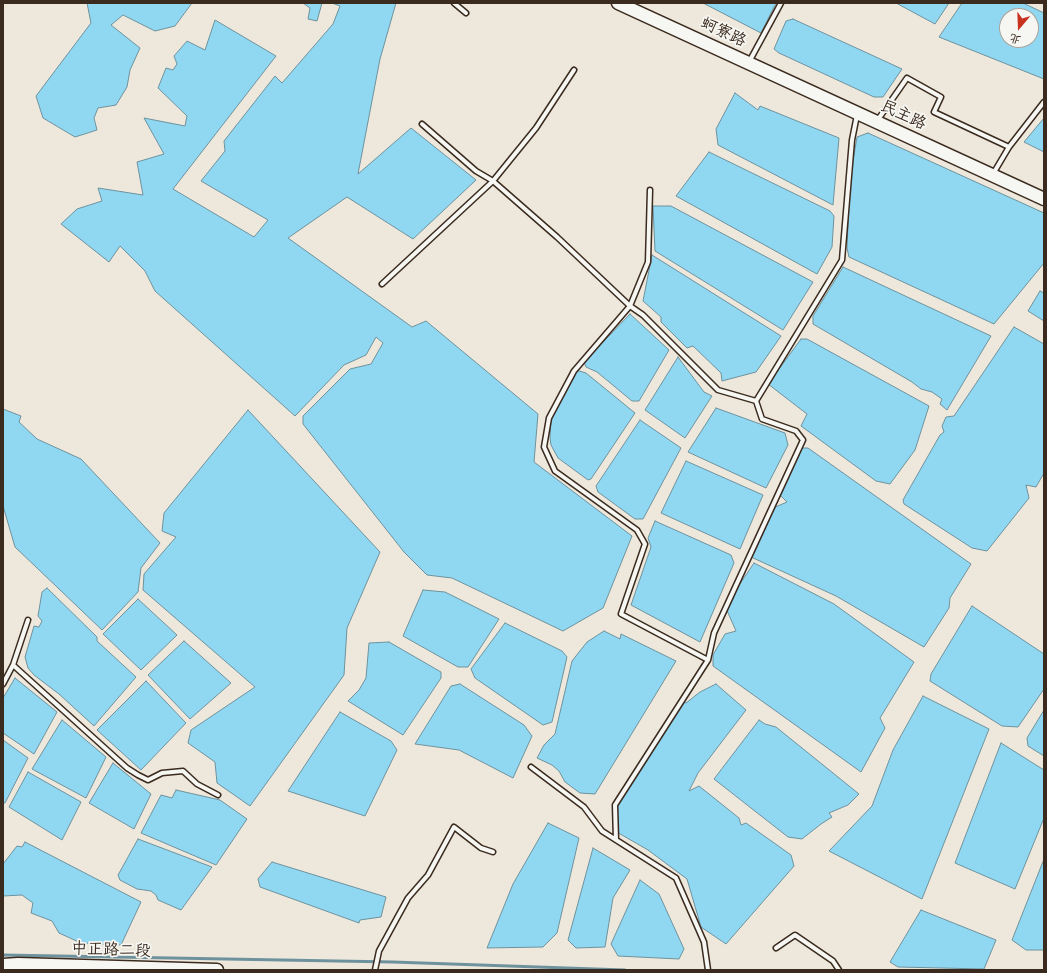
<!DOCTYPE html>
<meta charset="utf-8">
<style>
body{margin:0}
#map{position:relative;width:1047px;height:973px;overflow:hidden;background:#ede8db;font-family:Mynerve,"LXGW WenKai TC",sans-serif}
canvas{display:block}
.frame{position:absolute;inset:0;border:4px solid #3b2a1e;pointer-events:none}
.north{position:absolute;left:999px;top:8px;width:40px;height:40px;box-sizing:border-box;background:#f6f6f2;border:1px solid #aba49d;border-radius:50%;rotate:199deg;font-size:11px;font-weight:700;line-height:16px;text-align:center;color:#3b2a1e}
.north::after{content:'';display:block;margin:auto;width:14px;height:18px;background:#c8321e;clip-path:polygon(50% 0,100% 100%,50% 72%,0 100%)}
</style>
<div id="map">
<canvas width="1047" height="973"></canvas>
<div class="frame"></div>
<div class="north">北</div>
</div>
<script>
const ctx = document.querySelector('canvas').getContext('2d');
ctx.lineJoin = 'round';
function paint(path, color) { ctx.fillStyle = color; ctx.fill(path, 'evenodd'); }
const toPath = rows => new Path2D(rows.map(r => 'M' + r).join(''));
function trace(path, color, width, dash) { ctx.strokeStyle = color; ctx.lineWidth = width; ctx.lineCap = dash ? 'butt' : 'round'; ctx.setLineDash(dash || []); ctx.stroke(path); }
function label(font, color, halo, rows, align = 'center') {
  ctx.font = font + ' Mynerve,"LXGW WenKai TC",sans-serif'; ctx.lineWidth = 3.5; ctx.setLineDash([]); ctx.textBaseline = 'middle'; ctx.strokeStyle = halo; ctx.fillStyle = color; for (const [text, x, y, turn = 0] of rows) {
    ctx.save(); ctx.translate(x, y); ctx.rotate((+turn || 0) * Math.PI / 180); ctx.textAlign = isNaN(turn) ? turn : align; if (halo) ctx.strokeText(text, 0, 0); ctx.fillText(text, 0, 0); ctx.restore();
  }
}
const water = toPath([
 [87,3,192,3,175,26,155,31,123,15,111,25,140,48,130,70,127,87,116,105,98,108,94,118,97,130,75,137,43,118,36,96,91,23,87,3],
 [303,3,322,3,317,21,308,19,310,8,303,3],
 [332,3,396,3,380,59,358,174,411,128,476,180,413,239,347,197,288,238,412,327,426,321,538,414,534,462,632,536,603,608,563,631,452,578,427,575,404,552,303,424,303,416,350,369,371,364,383,343,376,337,366,355,344,365,295,416,155,291,145,271,120,246,109,262,61,224,77,209,102,201,98,188,143,195,137,162,164,154,144,118,185,126,187,116,158,88,166,68,173,70,177,64,174,56,187,41,205,50,215,20,276,56,173,189,254,237,268,220,201,181,225,151,224,141,275,76,282,83,333,24,340,6,332,3],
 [703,3,776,3,761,33,703,3],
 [896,3,949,3,935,24,896,3],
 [962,3,1023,3,1044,13,1044,79,939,37,962,3],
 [1007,16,1031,16,1031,40,1007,40,1007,16],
 [793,19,902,69,883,97,874,97,779,53,774,49,786,21,793,19],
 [735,93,758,110,760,106,839,138,833,205,718,145,716,129,735,93],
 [1044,118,1044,152,1024,142,1044,118],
 [868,133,1044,213,1044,263,994,324,849,257,847,248,850,179,857,137,868,133],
 [709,152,830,211,834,216,832,247,817,274,676,196,709,152],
 [653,206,671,206,813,282,783,330,655,251,653,206],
 [652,255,781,336,756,372,722,381,721,373,693,346,687,348,661,322,661,317,643,301,652,255],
 [843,267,991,336,947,410,940,404,942,399,932,392,921,389,912,382,813,324,813,316,843,267],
 [1040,291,1044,293,1044,321,1028,311,1040,291],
 [630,314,669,350,639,401,632,401,597,372,586,367,584,362,630,314],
 [1014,327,1044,344,1044,473,1036,487,1026,485,1029,498,987,551,972,548,904,504,903,500,940,435,944,432,942,426,946,417,954,416,1014,327],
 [801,339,807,339,929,406,915,450,890,484,876,481,801,426,807,414,768,384,801,339],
 [678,357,704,392,712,396,685,438,645,410,678,357],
 [576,370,586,373,635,413,591,479,588,480,558,458,551,445,550,438,551,418,565,384,576,370],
 [716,408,785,433,788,445,766,488,688,452,716,408],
 [3,409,21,416,19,422,37,439,81,459,160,543,141,568,138,592,102,630,15,547,3,506,3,409],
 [248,410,380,552,347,628,344,675,250,806,217,783,215,762,188,743,191,730,255,687,143,590,144,574,176,537,162,531,164,513,248,410],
 [640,420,681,448,643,519,635,519,598,492,596,486,640,420],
 [801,448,808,448,971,564,950,598,949,608,924,647,836,596,751,557,773,508,787,502,778,493,801,448],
 [686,461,763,495,740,549,661,513,686,461],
 [655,521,731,555,734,563,700,642,631,605,651,547,648,538,655,521],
 [754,563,834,604,914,662,880,718,885,728,861,772,713,666,713,655,725,634,736,631,725,606,754,563],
 [47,588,97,637,97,641,136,677,94,726,59,694,34,675,28,668,25,657,34,626,39,627,42,621,38,616,42,592,47,588],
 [423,590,445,592,499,619,468,667,458,667,403,636,423,590],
 [138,599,177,635,141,670,103,634,138,599],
 [972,606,1044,654,1044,689,1018,727,1002,726,930,681,931,674,972,606],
 [505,623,562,651,567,657,552,722,543,725,475,678,471,669,505,623],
 [604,631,620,639,621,634,676,661,595,794,580,793,565,782,559,771,552,765,537,758,544,745,555,734,572,661,587,642,604,631],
 [184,641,231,683,190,719,148,675,184,641],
 [389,642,441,672,441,678,403,735,348,701,359,690,366,678,369,643,389,642],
 [15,678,57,712,34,754,3,733,3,698,15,678],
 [146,681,186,723,141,770,97,730,146,681],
 [460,684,524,725,532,736,513,778,459,750,415,744,451,686,460,684],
 [716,684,746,710,698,773,689,791,699,786,739,818,741,825,746,823,791,855,794,866,726,944,701,927,687,879,648,850,615,831,614,806,680,700,686,703,700,692,716,684],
 [923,696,989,729,922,899,829,851,872,806,893,750,923,696],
 [1044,710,1044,756,1028,746,1027,738,1044,710],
 [340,712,391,741,397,750,365,816,288,791,340,712],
 [62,720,106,757,86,798,32,769,62,720],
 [759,720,765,724,776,727,859,794,848,805,829,813,832,817,821,824,802,839,788,837,714,779,759,720],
 [3,740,28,758,5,803,3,803,3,740],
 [1001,743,1044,770,1044,818,1015,889,955,863,1001,743],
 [113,763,151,794,134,829,89,803,113,763],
 [28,772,81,802,62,840,9,807,28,772],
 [176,790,220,800,247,819,216,865,141,833,161,795,172,798,176,790],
 [548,823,579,838,557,933,543,947,487,948,513,884,548,823],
 [138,839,212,867,181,910,158,900,156,895,151,891,137,889,120,880,118,875,138,839],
 [25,842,141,902,121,945,81,943,59,933,52,921,31,913,33,903,22,895,3,896,3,864,17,846,22,847,25,842],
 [593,848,630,870,613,898,605,947,576,948,568,940,593,848],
 [1044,859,1044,950,1026,950,1012,940,1044,859],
 [272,862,386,897,381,917,360,920,359,923,260,887,258,879,272,862],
 [640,880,659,894,684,949,679,959,618,956,611,944,640,880],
 [921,910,996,940,984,969,898,967,890,962,921,910]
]);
paint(water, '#90d7f2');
trace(water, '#6e929d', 1);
trace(toPath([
 [3,955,393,962,625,970]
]), '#6e929d', 3);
const lane = toPath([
 [454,3,466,13],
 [749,62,781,3],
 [877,121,907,78,941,97,934,112,1009,147],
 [422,124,476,171,493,181,557,237,630,306,643,315,718,390,756,401,842,260,852,140,857,115],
 [993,174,1009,147,1044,102],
 [382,284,493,181,536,128,574,70],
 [708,660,714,633,803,440,796,431,762,419,756,401],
 [13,665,127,768,138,775,148,780,162,773,183,771,197,784,218,795],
 [3,684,13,665,28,620],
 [531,767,584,807,602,831,676,878,704,942,708,970],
 [616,840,615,805,708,660,621,614,645,544,637,530,555,471,544,447,549,418,574,371,630,306,648,262,650,190],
 [776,948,795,935,833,961,839,970],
 [375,970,379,951,408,898,428,875,454,827,481,848,493,852]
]);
const secondary = toPath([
 [618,3,1044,199],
 [3,965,18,964,217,970]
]);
trace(lane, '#3b2a1e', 7);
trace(secondary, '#3b2a1e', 15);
trace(lane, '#f6f6f2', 4);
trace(secondary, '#f6f6f2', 12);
label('16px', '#3b2a1e', '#f6f6f2', [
 ["蚵寮路",723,33,25],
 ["民主路",903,116,25],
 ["中正路二段",111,951,2]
]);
</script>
